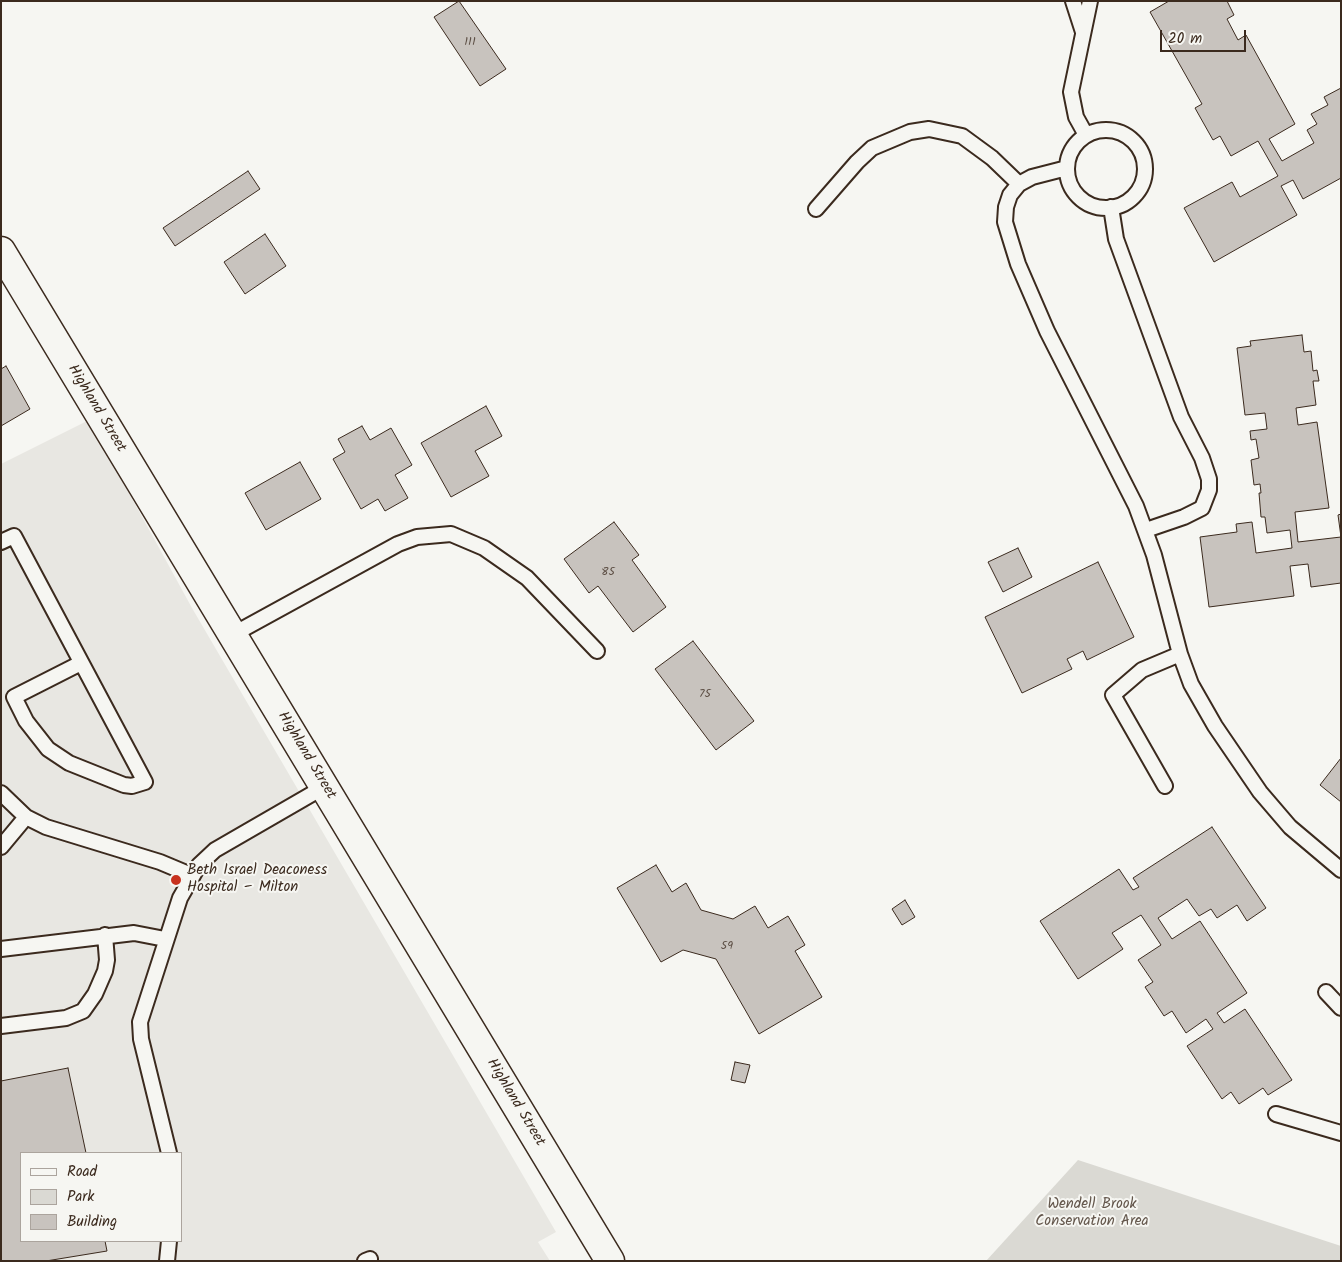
<!DOCTYPE html>
<meta charset="utf-8">
<style>
body{margin:0}
#map{position:relative;width:1342px;height:1262px;overflow:hidden;background:#f6f6f2;font-family:Kalam,sans-serif}
canvas{display:block}
.frame{position:absolute;inset:0;border:2px solid #3b2a1e;pointer-events:none}
.legend{position:absolute;left:20px;top:1152px;width:162px;height:90px;box-sizing:border-box;background:#f6f6f2;border:1px solid #aba49d;margin:0;padding:6px 9px;list-style:none;font-size:15px;color:#3b2a1e}
.legend li{display:flex;align-items:center;gap:10px;height:25px}
.legend b{width:25px;border:1px solid #aba49d}
.scale{position:absolute;left:1160px;top:30px;width:86px;height:22px;box-sizing:border-box;border:2px solid #3b2a1e;border-top:0;padding-left:6px;font-size:15px;line-height:18px;white-space:nowrap;color:#3b2a1e;-webkit-text-stroke:4px #f6f6f2;paint-order:stroke}
</style>
<div id="map">
<canvas width="1342" height="1262"></canvas>
<div class="frame"></div>
<ul class="legend">
<li><b style="height:6px;background:#f6f6f2"></b>Road</li>
<li><b style="height:14px;background:#dad9d3"></b>Park</li>
<li><b style="height:14px;background:#c8c3be"></b>Building</li>
</ul>
<div class="scale">20 m</div>
</div>
<script>
const ctx = document.querySelector('canvas').getContext('2d');
ctx.lineJoin = 'round';
function paint(path, color) { ctx.fillStyle = color; ctx.fill(path, 'evenodd'); }
const toPath = rows => new Path2D(rows.map(r => 'M' + r).join(''));
function trace(path, color, width, dash) { ctx.strokeStyle = color; ctx.lineWidth = width; ctx.lineCap = dash ? 'butt' : 'round'; ctx.setLineDash(dash || []); ctx.stroke(path); }
function label(font, color, halo, rows, align = 'center') {
  ctx.font = font + ' Kalam,sans-serif'; ctx.lineWidth = 4; ctx.setLineDash([]); ctx.textBaseline = 'middle'; ctx.strokeStyle = halo; ctx.fillStyle = color; for (const [text, x, y, turn = 0] of rows) {
    ctx.save(); ctx.translate(x, y); ctx.rotate((+turn || 0) * Math.PI / 180); ctx.textAlign = isNaN(turn) ? turn : align; if (halo) ctx.strokeText(text, 0, 0); ctx.fillText(text, 0, 0); ctx.restore();
  }
}
paint(toPath([
 [89,420,192,608,556,1232,538,1242,550,1261,1,1261,1,464],
 [21,1153,181,1153,181,1241,21,1241]
]), '#e8e7e2');
paint(toPath([
 [1078,1160,1341,1246,1341,1261,986,1261]
]), '#dad9d3');
const building = toPath([
 [459,1,506,69,480,86,434,17,459,1],
 [1169,1,1227,1,1234,15,1227,19,1238,40,1246,35,1295,124,1269,139,1282,161,1314,143,1307,130,1317,124,1311,114,1328,105,1324,97,1341,88,1341,178,1303,199,1293,180,1281,186,1297,215,1214,262,1184,208,1232,182,1240,197,1278,176,1258,141,1231,156,1220,136,1213,140,1195,108,1202,104,1150,12,1169,1],
 [248,171,260,189,175,246,163,228,248,171],
 [265,234,286,266,245,294,224,262,265,234],
 [1302,335,1304,352,1311,351,1313,371,1317,370,1319,381,1313,381,1316,405,1296,408,1298,425,1317,422,1329,508,1295,512,1298,542,1341,537,1338,515,1341,514,1341,583,1311,587,1308,564,1290,566,1294,596,1209,607,1200,537,1237,532,1236,524,1252,522,1256,553,1292,548,1290,530,1267,533,1265,517,1261,517,1259,493,1261,493,1260,484,1254,485,1251,460,1259,458,1256,439,1251,440,1250,431,1267,429,1265,413,1245,415,1237,348,1251,346,1250,341,1302,335],
 [6,366,30,409,1,426,1,369,6,366],
 [486,406,502,436,475,451,489,476,451,497,421,443,486,406],
 [362,426,370,440,391,428,412,465,395,475,408,498,385,511,378,499,361,509,333,459,345,452,338,439,362,426],
 [300,462,321,499,266,530,245,493,300,462],
 [614,522,639,555,632,560,666,607,633,632,598,586,589,593,564,559,614,522],
 [1018,548,1032,577,1003,592,988,562,1018,548],
 [1098,562,1134,637,1087,660,1083,651,1067,659,1072,669,1022,693,985,617,1098,562],
 [693,641,754,721,716,750,655,669,693,641],
 [1341,758,1341,802,1320,785,1341,758],
 [1212,827,1266,908,1247,921,1237,905,1217,918,1211,909,1199,916,1187,899,1158,918,1172,939,1200,921,1247,993,1217,1013,1224,1023,1245,1009,1292,1080,1268,1095,1263,1088,1239,1104,1231,1092,1222,1099,1187,1046,1213,1029,1206,1019,1186,1033,1172,1011,1164,1016,1145,987,1153,982,1138,960,1161,945,1141,915,1112,933,1123,949,1078,979,1040,921,1119,869,1133,890,1139,887,1133,878,1212,827],
 [656,865,672,892,686,883,701,910,733,919,755,906,768,928,788,916,805,945,795,951,822,997,759,1034,716,959,683,950,661,962,617,888,656,865],
 [905,900,915,917,902,925,892,909,905,900],
 [735,1062,750,1065,745,1083,731,1080,735,1062],
 [68,1068,86,1153,21,1153,21,1241,105,1241,107,1251,46,1261,1,1261,1,1081,68,1068]
]);
paint(building, '#c8c3be');
trace(building, '#3b2a1e', 1);
const lane = toPath([
 [1073,1,1083,32],
 '1067 169a39 39 0 1 1 78 0a39 39 0 1 1-78 0Z',
 [1086,135,1076,117,1071,92,1090,1],
 [1067,168,1032,177,1019,184,1010,195,1006,207,1005,222,1018,264,1047,331,1136,506,1154,555,1180,654,1191,684,1215,726,1260,792,1290,827,1341,870],
 [1111,207,1116,239,1181,417,1202,458,1209,479,1209,490,1202,508,1184,517,1146,530],
 [816,209,857,162,872,148,910,132,929,129,962,136,992,158,1019,184],
 [1,542,14,536,145,782,132,786,124,785,69,763,48,749,26,721,14,697,81,663],
 [232,635,398,544,417,537,451,534,484,548,527,578,597,651],
 [1165,786,1113,695,1142,670,1180,654],
 [1,793,26,817,46,827,160,862,191,875],
 [1,847,26,817],
 [1,949,134,933,165,939],
 [1326,992,1341,1008],
 [1,1026,66,1018,83,1011,95,994,105,971,107,960,105,935],
 [1276,1114,1341,1133],
 [169,1153,141,1039,140,1022,180,898,199,865,215,850,324,787],
 [167,1261,169,1241],
 [365,1261,370,1259]
]);
const street = toPath([
 [1,251,610,1261]
]);
trace(lane, '#3b2a1e', 18);
trace(street, '#3b2a1e', 31);
trace(lane, '#f6f6f2', 14);
trace(street, '#f6f6f2', 28);
for (const [x, y, r, color] of [
 [176,880,6,"#c8321e"]
]) { const dot = new Path2D(); dot.arc(x, y, r, 0, 2 * Math.PI); ctx.fillStyle = color; ctx.fill(dot); trace(dot, '#f6f6f2', 2); }
label('12px', '#5e5046', null, [
 ["111",470,43],
 ["85",608,573],
 ["75",705,695],
 ["59",727,947]
]);
label('15px', '#3b2a1e', '#f6f6f2', [
 ["Highland Street",96,409,59],
 ["Highland Street",306,756,59],
 ["Highland Street",515,1103,59]
]);
label('15px', '#3b2a1e', '#f6f6f2', [
 ["Beth Israel Deaconess",187,871],
 ["Hospital – Milton",187,888]
], 'left');
label('15px', '#63564b', '#f6f6f2', [
 ["Wendell Brook",1092,1205],
 ["Conservation Area",1092,1222]
]);
</script>
